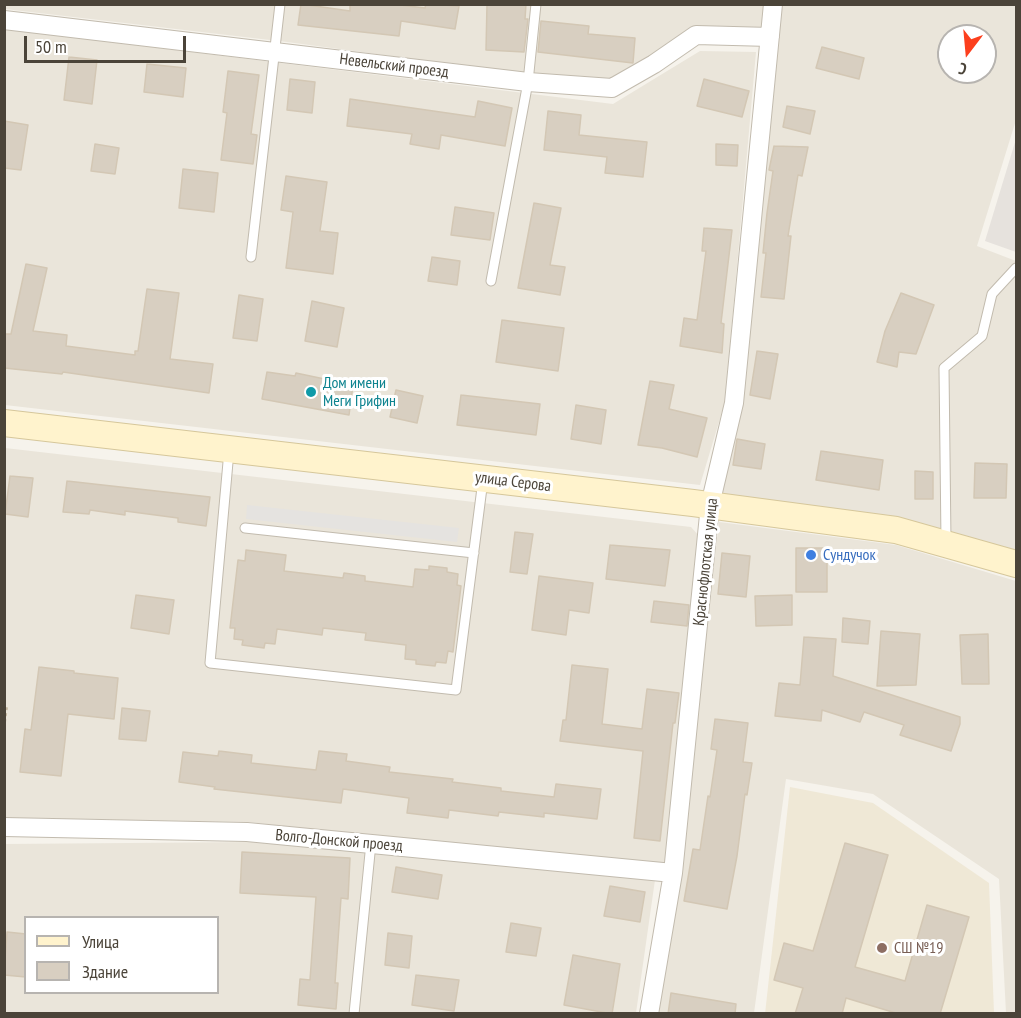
<!DOCTYPE html>
<meta charset="utf-8">
<style>
body{margin:0}
#map{position:relative;width:1021px;height:1018px;overflow:hidden;background:#f6f3ec;font-family:"PT Sans Narrow",sans-serif}
canvas{display:block}
.frame{position:absolute;inset:0;border:6px solid #4b4439;pointer-events:none}
.legend{position:absolute;left:24px;top:916px;width:195px;height:78px;box-sizing:border-box;background:#fff;border:2px solid #b7b4b0;margin:0;padding:8px 10px;list-style:none;font-size:18px;color:#4b4439}
.legend li{display:flex;align-items:center;gap:12px;height:30px}
.legend b{width:30px;border:2px solid #b7b4b0}
.north{position:absolute;left:937px;top:24px;width:60px;height:60px;box-sizing:border-box;background:#fff;border:2px solid #b7b4b0;border-radius:50%;rotate:196deg;font-size:16px;font-weight:700;line-height:24px;text-align:center;color:#4b4439}
.north::after{content:'';display:block;margin:auto;width:21px;height:27px;background:#fc3f1d;clip-path:polygon(50% 0,100% 100%,50% 72%,0 100%)}
.scale{position:absolute;left:24px;top:36px;width:162px;height:27px;box-sizing:border-box;border:3px solid #4b4439;border-top:0;padding-left:8px;font-size:18px;line-height:21px;white-space:nowrap;color:#4b4439;-webkit-text-stroke:4px #fff;paint-order:stroke}
</style>
<div id="map">
<canvas width="1021" height="1018"></canvas>
<div class="frame"></div>
<ul class="legend">
<li><b style="height:8px;background:#fff3cd"></b>Улица</li>
<li><b style="height:16px;background:#d8cfc1"></b>Здание</li>
</ul>
<div class="north">С</div>
<div class="scale">50 m</div>
</div>
<script>
const ctx = document.querySelector('canvas').getContext('2d');
ctx.lineJoin = 'round';
function paint(path, color) { ctx.fillStyle = color; ctx.fill(path, 'evenodd'); }
const toPath = rows => new Path2D(rows.map(r => 'M' + r).join(''));
function trace(path, color, width, dash) { ctx.strokeStyle = color; ctx.lineWidth = width; ctx.lineCap = dash ? 'butt' : 'round'; ctx.setLineDash(dash || []); ctx.stroke(path); }
function label(font, color, halo, rows, align = 'center') {
  ctx.font = font + ' "PT Sans Narrow",sans-serif'; ctx.lineWidth = 6; ctx.setLineDash([]); ctx.textBaseline = 'middle'; ctx.strokeStyle = halo; ctx.fillStyle = color; for (const [text, x, y, turn = 0] of rows) {
    ctx.save(); ctx.translate(x, y); ctx.rotate((+turn || 0) * Math.PI / 180); ctx.textAlign = isNaN(turn) ? turn : align; if (halo) ctx.strokeText(text, 0, 0); ctx.fillText(text, 0, 0); ctx.restore();
  }
}
paint(toPath([
 [5,4,766,5,764,32,695,29,611,80,525,74,287,42,5,9],
 [780,5,1016,5,1016,120,977,246,1016,261,1016,550,897,517,719,494],
 [949,36,985,36,985,72,949,72],
 [5,29,613,104,700,51,756,52,725,402,700,485,5,405],
 [5,448,691,527,700,537,666,866,655,869,249,822,5,818],
 [719,522,896,545,1016,581,1016,1013,1006,1013,999,879,873,794,786,779,754,1013,659,1014],
 [253,842,655,880,636,1013,5,1013,4,844],
 [26,918,218,918,218,992,26,992]
]), '#eae5da');
paint(toPath([
 [1016,139,1016,252,985,241]
]), '#e6e2dd');
paint(toPath([
 [790,787,873,803,989,883,994,1013,765,1014]
]), '#efe8d6');
paint(toPath([
 [247,505,459,528,457,542,246,519]
]), '#e5e3e0');
const building = toPath([
 [301,4,350,11,350,4,392,4,425,8,426,4,459,6,455,29,401,21,399,36,298,25,301,4],
 [487,4,526,4,525,19,528,19,524,52,486,50,487,4],
 [541,21,589,26,588,34,635,38,633,63,538,52,541,21],
 [822,47,864,58,859,79,816,68,822,47],
 [69,57,97,60,92,104,64,100,69,57],
 [147,64,186,68,183,97,144,92,147,64],
 [228,71,259,75,251,134,257,135,253,164,221,160,227,113,223,112,228,71],
 [290,79,315,82,312,113,287,110,290,79],
 [704,79,749,91,742,117,697,106,704,79],
 [350,99,475,117,478,101,512,108,505,146,441,135,439,149,410,144,412,134,347,126,350,99],
 [787,106,815,111,810,134,783,127,787,106],
 [548,111,581,115,579,135,647,142,643,177,605,173,607,157,544,150,548,111],
 [4,121,28,125,21,170,4,168,4,121],
 [95,144,119,148,115,174,91,171,95,144],
 [716,144,738,145,737,166,716,165,716,144],
 [774,146,808,147,802,176,798,175,788,236,791,236,784,299,761,297,766,253,763,253,767,213,773,171,769,170,774,146],
 [183,169,218,173,214,212,179,208,183,169],
 [286,176,327,182,320,231,338,233,333,274,286,268,293,212,281,210,286,176],
 [534,203,561,208,550,265,565,267,560,295,518,288,534,203],
 [455,207,494,213,490,240,451,235,455,207],
 [704,228,732,230,721,323,724,324,722,353,680,346,684,318,697,320,706,251,702,251,704,228],
 [432,257,460,261,457,285,428,281,432,257],
 [26,264,47,268,33,331,67,335,66,346,135,355,135,351,138,351,147,289,179,293,170,359,213,364,209,393,63,372,62,374,4,368,4,334,11,334,26,264],
 [901,293,934,305,916,354,899,352,897,367,877,362,885,331,901,293],
 [239,295,263,299,257,341,233,338,239,295],
 [312,301,344,308,337,347,305,341,312,301],
 [502,320,564,328,558,371,496,362,502,320],
 [757,351,778,354,770,399,750,395,757,351],
 [267,372,295,376,296,373,353,385,349,415,262,399,267,372],
 [650,381,674,385,669,409,707,418,697,457,662,448,638,445,650,381],
 [396,390,423,396,417,423,390,417,396,390],
 [461,395,540,404,536,435,457,425,461,395],
 [576,405,606,410,601,444,571,439,576,405],
 [737,439,765,444,761,469,733,465,737,439],
 [821,451,883,460,879,490,816,480,821,451],
 [975,463,1007,464,1006,498,974,498,975,463],
 [915,471,933,472,933,499,915,499,915,471],
 [10,476,33,478,28,517,5,514,10,476],
 [67,481,210,497,206,526,178,522,178,518,125,511,125,515,90,510,89,514,63,512,67,481],
 [515,532,533,534,527,574,510,572,515,532],
 [610,545,670,550,665,586,606,579,610,545],
 [796,548,827,548,827,592,796,592,796,548],
 [246,550,286,555,284,571,343,578,344,573,365,576,365,581,413,587,415,569,429,570,429,566,447,568,447,572,458,574,457,585,461,586,453,652,448,651,446,663,436,662,435,666,416,664,416,660,405,659,406,645,365,640,366,633,323,628,322,635,277,629,275,644,265,643,264,648,242,645,243,640,234,639,235,628,230,628,238,560,245,561,246,550],
 [722,553,750,556,746,597,718,594,722,553],
 [539,576,593,583,589,613,569,610,566,635,532,630,539,576],
 [136,595,174,600,169,634,131,628,136,595],
 [792,595,792,625,756,626,755,596,792,595],
 [654,601,689,605,687,626,651,622,654,601],
 [843,618,870,621,868,644,842,642,843,618],
 [881,631,920,634,916,685,877,686,881,631],
 [988,634,989,684,962,684,960,635,988,634],
 [804,637,836,639,833,676,960,717,960,724,951,751,900,735,904,725,864,712,860,722,822,710,821,721,775,716,779,683,800,685,804,637],
 [572,665,608,669,602,724,642,729,647,689,679,693,675,723,673,723,660,841,634,838,643,751,560,741,563,720,566,720,572,665],
 [39,667,74,671,74,673,118,678,114,719,68,714,61,776,20,772,25,729,31,730,39,667],
 [122,708,150,711,146,741,119,739,122,708],
 [715,719,748,723,743,762,752,763,747,795,745,794,737,856,727,909,684,901,693,849,700,850,708,796,710,797,717,750,711,749,715,719],
 [219,751,252,755,251,763,316,770,319,751,347,754,346,761,390,767,389,772,453,779,452,782,501,788,501,791,554,797,556,784,601,789,597,819,544,813,544,817,499,812,498,816,449,810,448,818,407,813,409,798,343,789,341,803,214,789,215,787,179,782,183,752,218,756,219,751],
 [845,843,888,855,855,967,905,981,927,905,969,917,940,1014,899,1014,846,998,842,1014,795,1014,803,988,774,980,784,943,813,951,845,843],
 [242,852,350,858,348,899,341,898,335,983,338,983,336,1009,298,1005,300,979,310,980,316,897,240,893,242,852],
 [396,867,442,875,438,899,392,892,396,867],
 [610,886,645,892,640,922,604,916,610,886],
 [511,923,541,928,536,956,506,952,511,923],
 [7,932,26,934,26,977,4,975,7,932],
 [388,933,412,936,409,968,385,965,388,933],
 [573,955,620,964,612,1014,564,1005,573,955],
 [416,975,459,980,454,1011,412,1005,416,975],
 [671,993,736,1004,735,1014,668,1014,671,993]
]);
paint(building, '#d8cfc1');
trace(building, '#d3c7b4', 1.5);
const service = toPath([
 [251,257,280,4],
 [491,281,528,82,536,4],
 [229,451,210,663,456,690,483,480],
 [245,528,474,553],
 [946,541,944,368,982,336,992,294,1016,268],
 [354,1014,371,843]
]);
const minor = toPath([
 [4,20,528,82,612,88,654,64,696,35,770,37],
 [4,827,247,832,673,873],
 [649,1014,673,873,710,505,734,403,773,4]
]);
const secondary = toPath([
 [4,423,693,503,896,530,1016,564]
]);
trace(service, '#c2bbae', 11);
trace(minor, '#c2bbae', 20);
trace(secondary, '#d6c79b', 28);
trace(toPath([
 [4,722,6,707]
]), '#c4b79f', 4, [3, 3]);
trace(service, '#fff', 9);
trace(minor, '#fff', 18);
trace(secondary, '#fff3cd', 26);
for (const [x, y, r, color] of [
 [311,392,6,"#0f9aa8"],
 [811,555,6,"#3f7fe0"],
 [882,948,6,"#8d6e63"]
]) { const dot = new Path2D(); dot.arc(x, y, r, 0, 2 * Math.PI); ctx.fillStyle = color; ctx.fill(dot); trace(dot, '#fff', 2); }
label('16px', '#4b4439', '#fff', [
 ["Невельский проезд",394,66,7],
 ["улица Серова",513,482,7],
 ["Краснофлотская улица",706,562,-84],
 ["Волго-Донской проезд",339,841,5]
]);
label('16px', '#0d838f', '#fff', [
 ["Дом имени",323,383],
 ["Меги Грифин",323,401]
], 'left');
label('16px', '#366cbe', '#fff', [
 ["Сундучок",823,555]
], 'left');
label('16px', '#785e54', '#fff', [
 ["СШ №19",894,948]
], 'left');
</script>
